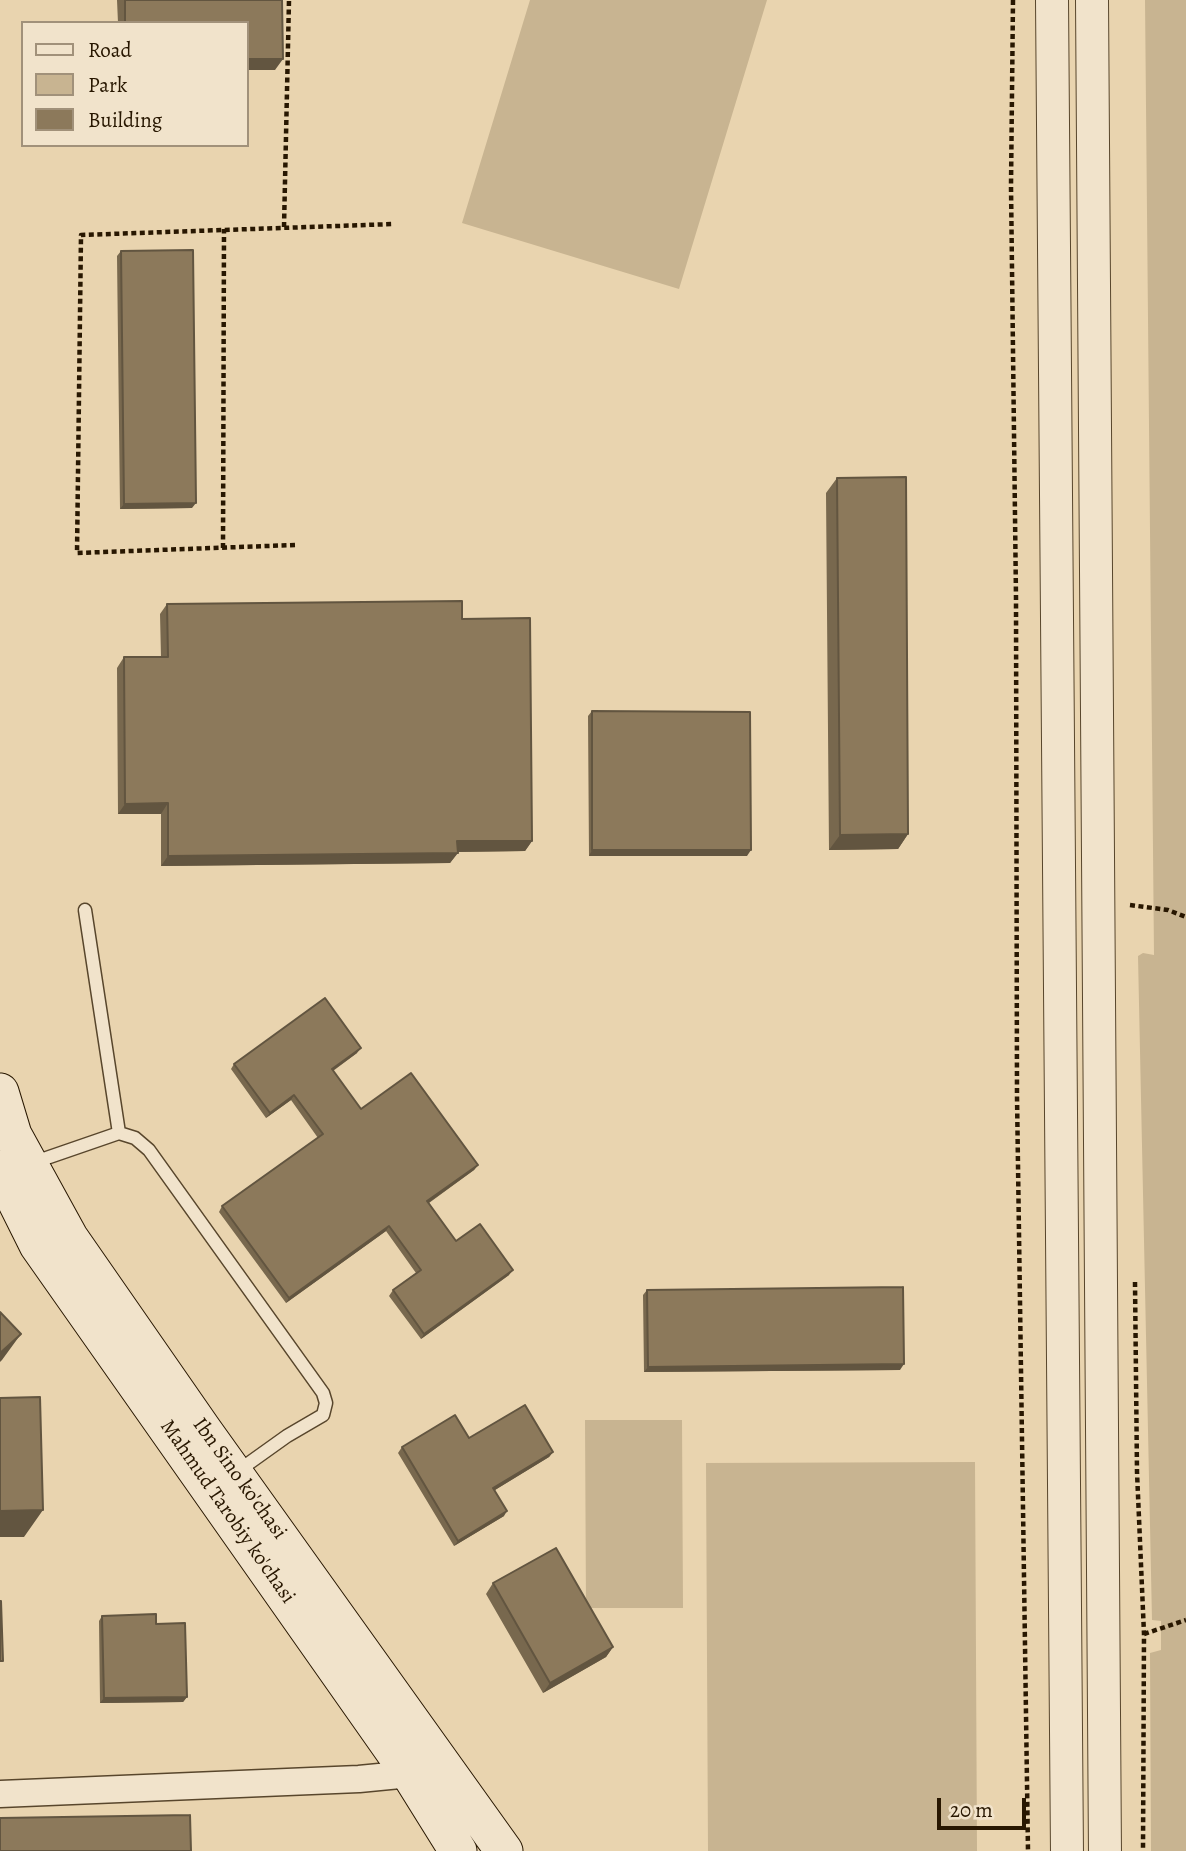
<!DOCTYPE html>
<style>
body{margin:0}
#map{position:relative;width:1186px;height:1851px;overflow:hidden;background:#e9d4af;font-family:Alegreya,serif}
canvas{display:block}
.legend{position:absolute;left:21px;top:21px;width:228px;height:126px;box-sizing:border-box;background:#f1e3cb;border:2px solid #a1917a;margin:0;padding:9px 12px;list-style:none;font-size:21px;color:#281701}
.legend li{display:flex;align-items:center;gap:14px;height:35px}
.legend b{width:35px;border:2px solid #a1917a}
.scale{position:absolute;left:937px;top:1798px;width:89px;height:32px;box-sizing:border-box;border:4px solid #281701;border-top:0;padding-left:9px;font-size:21px;line-height:24px;white-space:nowrap;color:#281701;-webkit-text-stroke:5px #f1e3cb;paint-order:stroke}
</style>
<div id="map">
<canvas width="1186" height="1851"></canvas>
<ul class="legend">
<li><b style="height:9px;background:#f1e3cb"></b>Road</li>
<li><b style="height:19px;background:#c8b491"></b>Park</li>
<li><b style="height:19px;background:#8c795b"></b>Building</li>
</ul>
<div class="scale">20 m</div>
</div>
<script>
const ctx = document.querySelector('canvas').getContext('2d');
ctx.lineJoin = 'round';
function paint(path, color) { ctx.fillStyle = color; ctx.fill(path, 'evenodd'); }
const toPath = rows => new Path2D(rows.map(r => 'M' + r).join(''));
function trace(path, color, width, dash) { ctx.strokeStyle = color; ctx.lineWidth = width; ctx.lineCap = dash ? 'butt' : 'round'; ctx.setLineDash(dash || []); ctx.stroke(path); }
function label(font, color, halo, rows, align = 'center') {
  ctx.font = font + ' Alegreya,serif'; ctx.lineWidth = 6; ctx.setLineDash([]); ctx.textBaseline = 'middle'; ctx.strokeStyle = halo; ctx.fillStyle = color; for (const [text, x, y, turn = 0] of rows) {
    ctx.save(); ctx.translate(x, y); ctx.rotate((+turn || 0) * Math.PI / 180); ctx.textAlign = isNaN(turn) ? turn : align; if (halo) ctx.strokeText(text, 0, 0); ctx.fillText(text, 0, 0); ctx.restore();
  }
}
paint(toPath([
 [530,0,767,0,679,289,462,223],
 [1145,0,1186,0,1186,1851,1151,1851,1150,1653,1161,1650,1161,1621,1152,1620,1138,956,1143,953,1154,955],
 [585,1420,682,1420,683,1608,586,1608],
 [975,1462,977,1851,708,1851,706,1463]
]), '#c8b491');
const service = toPath([
 [85,910,119,1133],
 [32,1163,119,1133,135,1138,149,1150,323,1393,326,1403,323,1415,287,1436,238,1471]
]);
const minor = toPath([
 [0,1794,359,1779,410,1774,422,1766]
]);
const tertiary = toPath([
 [1052,0,1067,1851],
 [1092,0,1105,1851]
]);
const secondary = toPath([
 [0,1092,13,1135,69,1237,203,1430,504,1851],
 [0,1169,38,1245,410,1774,458,1851]
]);
trace(service, '#58462c', 15);
trace(minor, '#58462c', 29);
trace(tertiary, '#58462c', 34);
trace(secondary, '#281701', 39);
trace(toPath([
 [1013,0,1011,186,1016,598,1017,1096,1028,1851],
 [284,227,289,0],
 [295,545,77,553,81,235,394,224],
 [223,548,224,229],
 [1130,905,1168,910,1186,917],
 [1135,1282,1137,1472,1144,1634,1143,1851],
 [1144,1634,1186,1620]
]), '#281701', 4.5, [5, 3.5]);
trace(service, '#f1e3cb', 12);
trace(minor, '#f1e3cb', 26);
trace(tertiary, '#f1e3cb', 32);
trace(secondary, '#f1e3cb', 37);
paint(toPath([
 [117,0,282,0,275,70,247,70,247,23,118,23],
 [121,251,192,508,120,509,117,256],
 [837,478,908,834,898,849,829,850,826,493],
 [167,604,462,619,532,841,525,851,458,852,450,863,161,866,161,814,118,814,117,668,124,657,161,657,160,614],
 [592,711,747,856,589,856,588,716],
 [357,1053,333,1071,361,1109,478,1165,474,1170,429,1203,456,1241,509,1275,421,1339,389,1296,393,1290,416,1273,386,1231,286,1303,219,1212,222,1206,318,1138,291,1100,266,1118,231,1069,234,1064],
 [647,1290,900,1370,644,1372,643,1295],
 [469,1438,553,1452,549,1457,495,1490,504,1516,454,1546,398,1453,402,1447],
 [493,1583,613,1647,606,1657,543,1693,486,1594],
 [102,1616,156,1624,187,1697,183,1702,100,1703,99,1621]
]), '#78684e');
paint(toPath([
 [247,59,283,59,275,70,247,70],
 [196,503,192,508,120,509,124,504],
 [168,803,161,814,118,814,125,804],
 [908,834,898,849,829,850,840,835],
 [457,841,532,841,525,851,450,852],
 [592,850,751,850,747,856,589,856],
 [458,853,450,863,161,866,168,856],
 [361,1048,357,1053,328,1074,332,1069],
 [294,1095,291,1100,266,1118,270,1113],
 [478,1165,474,1170,424,1206,427,1201],
 [389,1226,386,1231,286,1303,289,1298],
 [513,1270,509,1275,421,1339,424,1334],
 [21,1334,2,1360,0,1362,0,1353],
 [904,1364,900,1370,644,1372,648,1367],
 [553,1452,549,1457,490,1493,493,1488],
 [43,1510,24,1537,0,1537,0,1511],
 [507,1511,504,1516,454,1546,458,1541],
 [613,1647,606,1657,543,1693,550,1683],
 [187,1697,183,1702,100,1703,104,1698]
]), '#625540');
const building = toPath([
 [125,0,282,0,283,59,247,59,247,23,125,23,125,0],
 [193,250,196,503,124,504,121,251,193,250],
 [906,477,908,834,840,835,837,478,906,477],
 [462,601,462,619,530,618,532,841,457,841,458,853,168,856,168,803,125,804,124,657,168,657,167,604,462,601],
 [592,711,750,712,751,850,592,850,592,711],
 [325,998,361,1048,332,1069,361,1109,411,1073,478,1165,427,1201,456,1241,480,1224,513,1270,424,1334,393,1290,421,1270,389,1226,289,1298,222,1206,323,1134,294,1095,270,1113,234,1064,325,998],
 [903,1287,904,1364,648,1367,647,1290,903,1287],
 [0,1312,21,1334,0,1353,0,1312],
 [40,1397,43,1510,0,1511,0,1398,40,1397],
 [525,1405,553,1452,493,1488,507,1511,458,1541,402,1447,455,1415,469,1438,525,1405],
 [556,1548,613,1647,550,1683,493,1583,556,1548],
 [0,1601,1,1601,3,1661,0,1661,0,1601],
 [156,1614,156,1624,185,1623,187,1697,104,1698,102,1616,156,1614],
 [190,1815,191,1851,0,1851,0,1818,190,1815]
]);
paint(building, '#8c795b');
trace(building, '#625540', 2);
label('21px', '#281701', '#f1e3cb', [
 ["Ibn Sino ko'chasi",239,1479,54],
 ["Mahmud Tarobiy ko'chasi",227,1512,55]
]);
</script>
